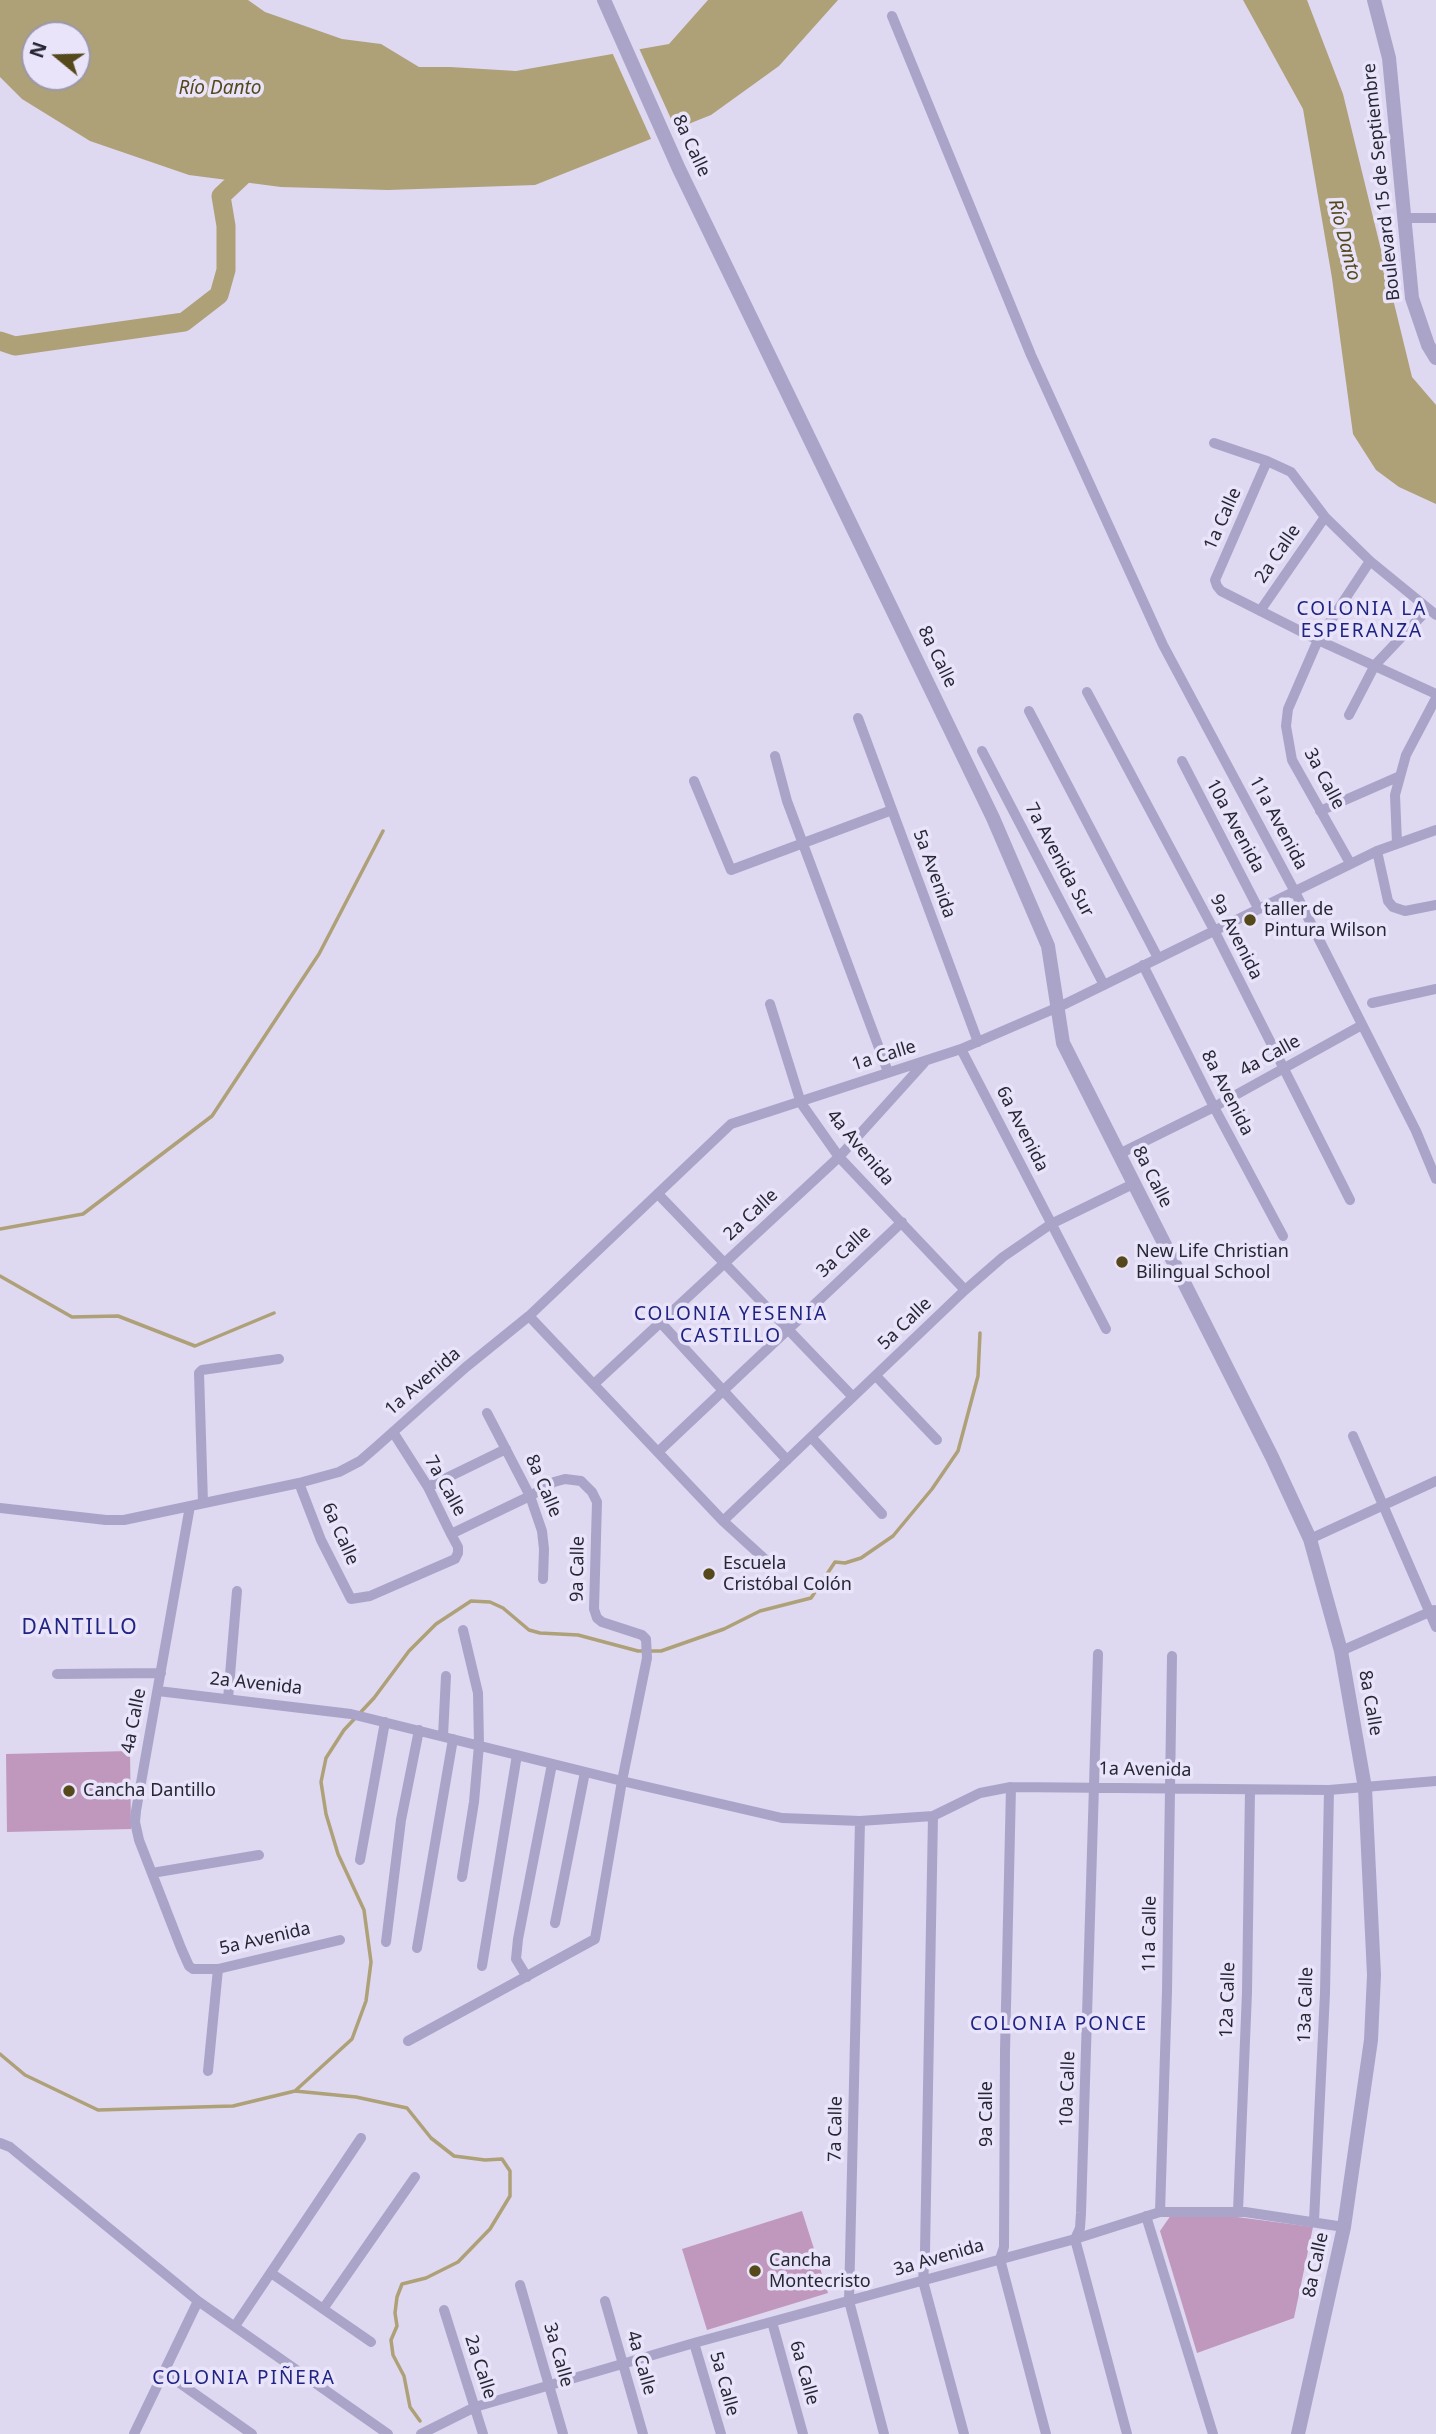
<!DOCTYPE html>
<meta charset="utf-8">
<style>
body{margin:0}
#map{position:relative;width:1436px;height:2434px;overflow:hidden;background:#ded8f1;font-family:"Noto Sans",sans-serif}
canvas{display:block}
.north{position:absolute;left:21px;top:21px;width:70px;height:70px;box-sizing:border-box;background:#e9e4f9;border:2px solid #9b98aa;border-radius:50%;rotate:289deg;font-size:19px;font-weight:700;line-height:28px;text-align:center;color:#262634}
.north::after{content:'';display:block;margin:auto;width:24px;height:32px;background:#55481b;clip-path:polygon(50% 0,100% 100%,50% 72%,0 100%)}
</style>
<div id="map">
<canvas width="1436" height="2434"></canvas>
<div class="north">N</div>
</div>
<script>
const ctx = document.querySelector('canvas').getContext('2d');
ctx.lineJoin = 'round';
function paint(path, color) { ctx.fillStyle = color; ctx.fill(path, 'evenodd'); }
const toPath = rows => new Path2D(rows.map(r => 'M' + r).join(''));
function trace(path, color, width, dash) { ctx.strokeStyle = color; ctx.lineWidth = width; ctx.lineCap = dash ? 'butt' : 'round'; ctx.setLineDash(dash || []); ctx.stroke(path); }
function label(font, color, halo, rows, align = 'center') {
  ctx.font = font + ' "Noto Sans",sans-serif'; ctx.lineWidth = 7; ctx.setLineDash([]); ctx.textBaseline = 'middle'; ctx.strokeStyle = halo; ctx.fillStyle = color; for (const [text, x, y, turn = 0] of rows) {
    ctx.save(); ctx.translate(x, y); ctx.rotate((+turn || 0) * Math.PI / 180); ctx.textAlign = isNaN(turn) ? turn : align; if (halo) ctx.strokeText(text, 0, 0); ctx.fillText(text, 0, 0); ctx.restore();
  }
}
paint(toPath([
 [130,1751,131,1829,7,1832,6,1754],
 [802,2211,828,2293,707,2330,682,2249],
 [1171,2215,1237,2217,1313,2227,1294,2318,1197,2353,1160,2231]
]), '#c098be');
paint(toPath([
 [0,0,248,0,265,12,342,39,381,44,419,67,450,67,516,71,669,44,708,0,838,0,779,66,711,115,535,185,388,190,281,187,189,175,90,141,22,99,0,77],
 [35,35,77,35,77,77,35,77],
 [1243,0,1307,0,1343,94,1412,377,1436,405,1436,504,1399,487,1376,470,1353,434,1332,278,1303,109]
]), '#aea077');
paint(toPath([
 [638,46,677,132,652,141,611,50]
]), '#ded8f1');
trace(toPath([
 [0,1229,83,1214,212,1116,319,954,383,831],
 [0,1276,72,1317,118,1316,195,1346,274,1313],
 [0,2054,25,2075,98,2110,233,2106,295,2091,352,2039,366,2001,371,1962,364,1910,338,1854,326,1814,321,1782,326,1758,344,1730,374,1698,409,1651,436,1624,471,1601,490,1602,503,1608,529,1630,540,1633,578,1635,638,1651,661,1651,724,1629,760,1611,811,1598,835,1562,845,1563,861,1558,893,1536,932,1489,958,1451,978,1376,980,1333],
 [295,2091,356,2097,407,2108,431,2138,454,2156,485,2160,502,2159,510,2171,510,2196,490,2229,458,2262,426,2278,402,2284,397,2297,395,2313,397,2326,391,2340,393,2355,404,2376,410,2407,420,2421]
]), '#aea077', 3.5);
trace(toPath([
 [0,341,15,346,184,322,219,295,226,270,226,226,221,196,256,163]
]), '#aea077', 19);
trace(toPath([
 [892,16,1031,355,1163,645,1294,890,1416,1131,1436,1179],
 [1405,218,1436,218],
 [1214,443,1267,461,1291,472,1325,517,1370,561,1436,615],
 [1267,461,1215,580,1217,586,1221,591,1318,640,1436,694],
 [1260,611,1325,517],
 [1087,692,1214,930,1350,1200],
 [1029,711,1158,958],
 [1349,715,1375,665,1428,609],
 [858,718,978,1042],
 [982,751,1104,985],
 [775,756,787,801,888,1072],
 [1182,761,1258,908],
 [694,781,731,870,892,810],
 [1320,811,1400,776],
 [1397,843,1395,795,1406,755,1436,698],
 [1377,851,1388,901,1393,907,1405,911,1436,905],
 [1350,863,1292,760,1286,726,1288,709,1318,640,1370,561],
 [1143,965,1214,1107,1283,1236],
 [1372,1003,1436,989],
 [770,1004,801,1103,839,1157,965,1290],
 [961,1049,1106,1329],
 [1119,1154,1214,1107,1362,1025],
 [658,1194,853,1397],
 [529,1316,723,1521,769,1563],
 [661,1323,787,1460],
 [876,1376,937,1440],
 [594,1384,839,1157,924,1063],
 [487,1413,530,1496,542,1531,544,1549,543,1579],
 [1353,1436,1436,1627],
 [812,1438,882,1514],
 [658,1452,902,1222],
 [299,1483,321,1540,351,1599,370,1596,455,1559,458,1553,458,1547,451,1534,428,1487,393,1432],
 [428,1487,506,1449],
 [203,1503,199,1373,202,1370,279,1359],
 [190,1506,136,1811,135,1822,139,1840,181,1948,189,1966,193,1969,218,1969,340,1940],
 [0,1508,106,1520,124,1520,299,1483,339,1472,360,1461,375,1448,466,1367,529,1316,731,1124,961,1049,1063,1005,1377,851,1436,830],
 [723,1521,965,1290,1003,1257,1051,1224,1133,1184],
 [1310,1539,1436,1481],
 [1341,1651,1434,1610],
 [1098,1654,1081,2213,1080,2228,1075,2239,1127,2434],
 [57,1674,161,1673],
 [158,1691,351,1714,622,1781,782,1818,860,1821,933,1816,980,1793,1011,1787,1329,1790,1436,1781],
 [228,1699,237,1591],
 [443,1736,446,1676],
 [1011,1787,1005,2051,1004,2247,1000,2259,1046,2434],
 [933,1816,925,2251,923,2281,964,2434],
 [860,1821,849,2301,884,2434],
 [360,1860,385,1722],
 [152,1873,259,1855],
 [462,1877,474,1802,479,1745,478,1693,463,1630],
 [555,1923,585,1772],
 [386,1942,401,1820,419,1730],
 [417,1948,453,1739],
 [482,1966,517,1755],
 [527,1977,516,1959,518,1939,552,1764],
 [408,2041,595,1939,622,1781,647,1658,646,1639,642,1635,602,1622,597,1618,594,1609,597,1502,592,1492,581,1481,565,1479,554,1482,530,1496,451,1534],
 [208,2071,218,1969],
 [0,2143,10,2147,198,2301,388,2434],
 [1238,2211,1247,1992,1250,1790],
 [1160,2212,1167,1991,1172,1656],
 [1146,2216,1213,2434],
 [1314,2221,1325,1993,1329,1790],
 [271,2273,371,2342],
 [520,2285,563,2434],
 [605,2301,643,2434],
 [323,2309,415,2177],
 [444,2310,483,2434],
 [772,2322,803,2434],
 [235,2326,361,2138],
 [694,2343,721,2434],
 [164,2372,252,2434],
 [134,2434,198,2301],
 [421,2434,475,2407,694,2343,1075,2239,1160,2212,1245,2212,1344,2227]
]), '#aaa4c9', 10);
trace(toPath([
 [604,0,679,169,993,818,1048,946,1063,1043,1272,1457,1310,1539,1341,1651,1365,1788,1374,1975,1371,2040,1344,2227,1298,2434],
 [1374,0,1389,58,1412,298,1428,345,1436,358]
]), '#aaa4c9', 14);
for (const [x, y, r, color] of [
 [1250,920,7,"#55481b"],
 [1122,1262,7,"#55481b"],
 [709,1574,7,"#55481b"],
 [69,1791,7,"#55481b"],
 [755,2271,7,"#55481b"]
]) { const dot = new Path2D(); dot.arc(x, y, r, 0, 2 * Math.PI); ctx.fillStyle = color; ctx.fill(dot); trace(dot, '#e9e4f9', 2.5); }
label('18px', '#262634', '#e9e4f9', [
 ["8a Calle",691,146,65],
 ["Boulevard 15 de Septiembre",1382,182,-96],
 ["1a Calle",1223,519,-66],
 ["2a Calle",1278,554,-56],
 ["8a Calle",937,657,64],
 ["3a Calle",1324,779,62],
 ["11a Avenida",1278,823,62],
 ["10a Avenida",1235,826,62],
 ["7a Avenida Sur",1059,860,62],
 ["5a Avenida",934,874,70],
 ["9a Avenida",1236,937,63],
 ["1a Calle",884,1056,-17],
 ["4a Calle",1270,1056,-29],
 ["8a Avenida",1227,1093,63],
 ["6a Avenida",1022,1129,63],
 ["4a Avenida",860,1148,50],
 ["8a Calle",1152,1177,63],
 ["2a Calle",751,1215,-43],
 ["3a Calle",844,1252,-43],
 ["5a Calle",905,1324,-44],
 ["1a Avenida",423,1382,-41],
 ["7a Calle",445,1486,61],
 ["8a Calle",543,1486,67],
 ["6a Calle",340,1534,66],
 ["9a Calle",578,1569,-89],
 ["2a Avenida",256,1684,6],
 ["8a Calle",1370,1703,80],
 ["4a Calle",134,1721,-79],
 ["1a Avenida",1145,1770,1],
 ["11a Calle",1150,1934,-89],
 ["5a Avenida",265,1939,-13],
 ["12a Calle",1228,2000,-88],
 ["13a Calle",1306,2005,-88],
 ["10a Calle",1068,2089,-88],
 ["9a Calle",987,2114,-90],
 ["7a Calle",836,2129,-89],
 ["3a Avenida",939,2258,-16],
 ["8a Calle",1316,2265,-78],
 ["3a Calle",558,2355,74],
 ["4a Calle",641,2363,74],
 ["2a Calle",480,2367,72],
 ["6a Calle",804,2373,74],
 ["5a Calle",724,2384,74]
]);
label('18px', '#262634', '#e9e4f9', [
 ["taller de",1264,910],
 ["Pintura Wilson",1264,931],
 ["New Life Christian",1136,1252],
 ["Bilingual School",1136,1273],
 ["Escuela",723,1564],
 ["Cristóbal Colón",723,1585],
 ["Cancha Dantillo",83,1791],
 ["Cancha",769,2261],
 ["Montecristo",769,2282]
], 'left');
label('italic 19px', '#55481b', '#e9e4f9', [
 ["Río Danto",220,89],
 ["Río Danto",1344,240,76]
]);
ctx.letterSpacing = '2px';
label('19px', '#1f2483', '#e9e4f9', [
 ["COLONIA LA",1362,610],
 ["ESPERANZA",1362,632],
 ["COLONIA YESENIA",731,1315],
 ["CASTILLO",731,1337],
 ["COLONIA PONCE",1059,2025],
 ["COLONIA PIÑERA",244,2379]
]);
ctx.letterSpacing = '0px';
ctx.letterSpacing = '2px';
label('21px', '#1f2483', '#e9e4f9', [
 ["DANTILLO",80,1628]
]);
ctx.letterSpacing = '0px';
</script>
